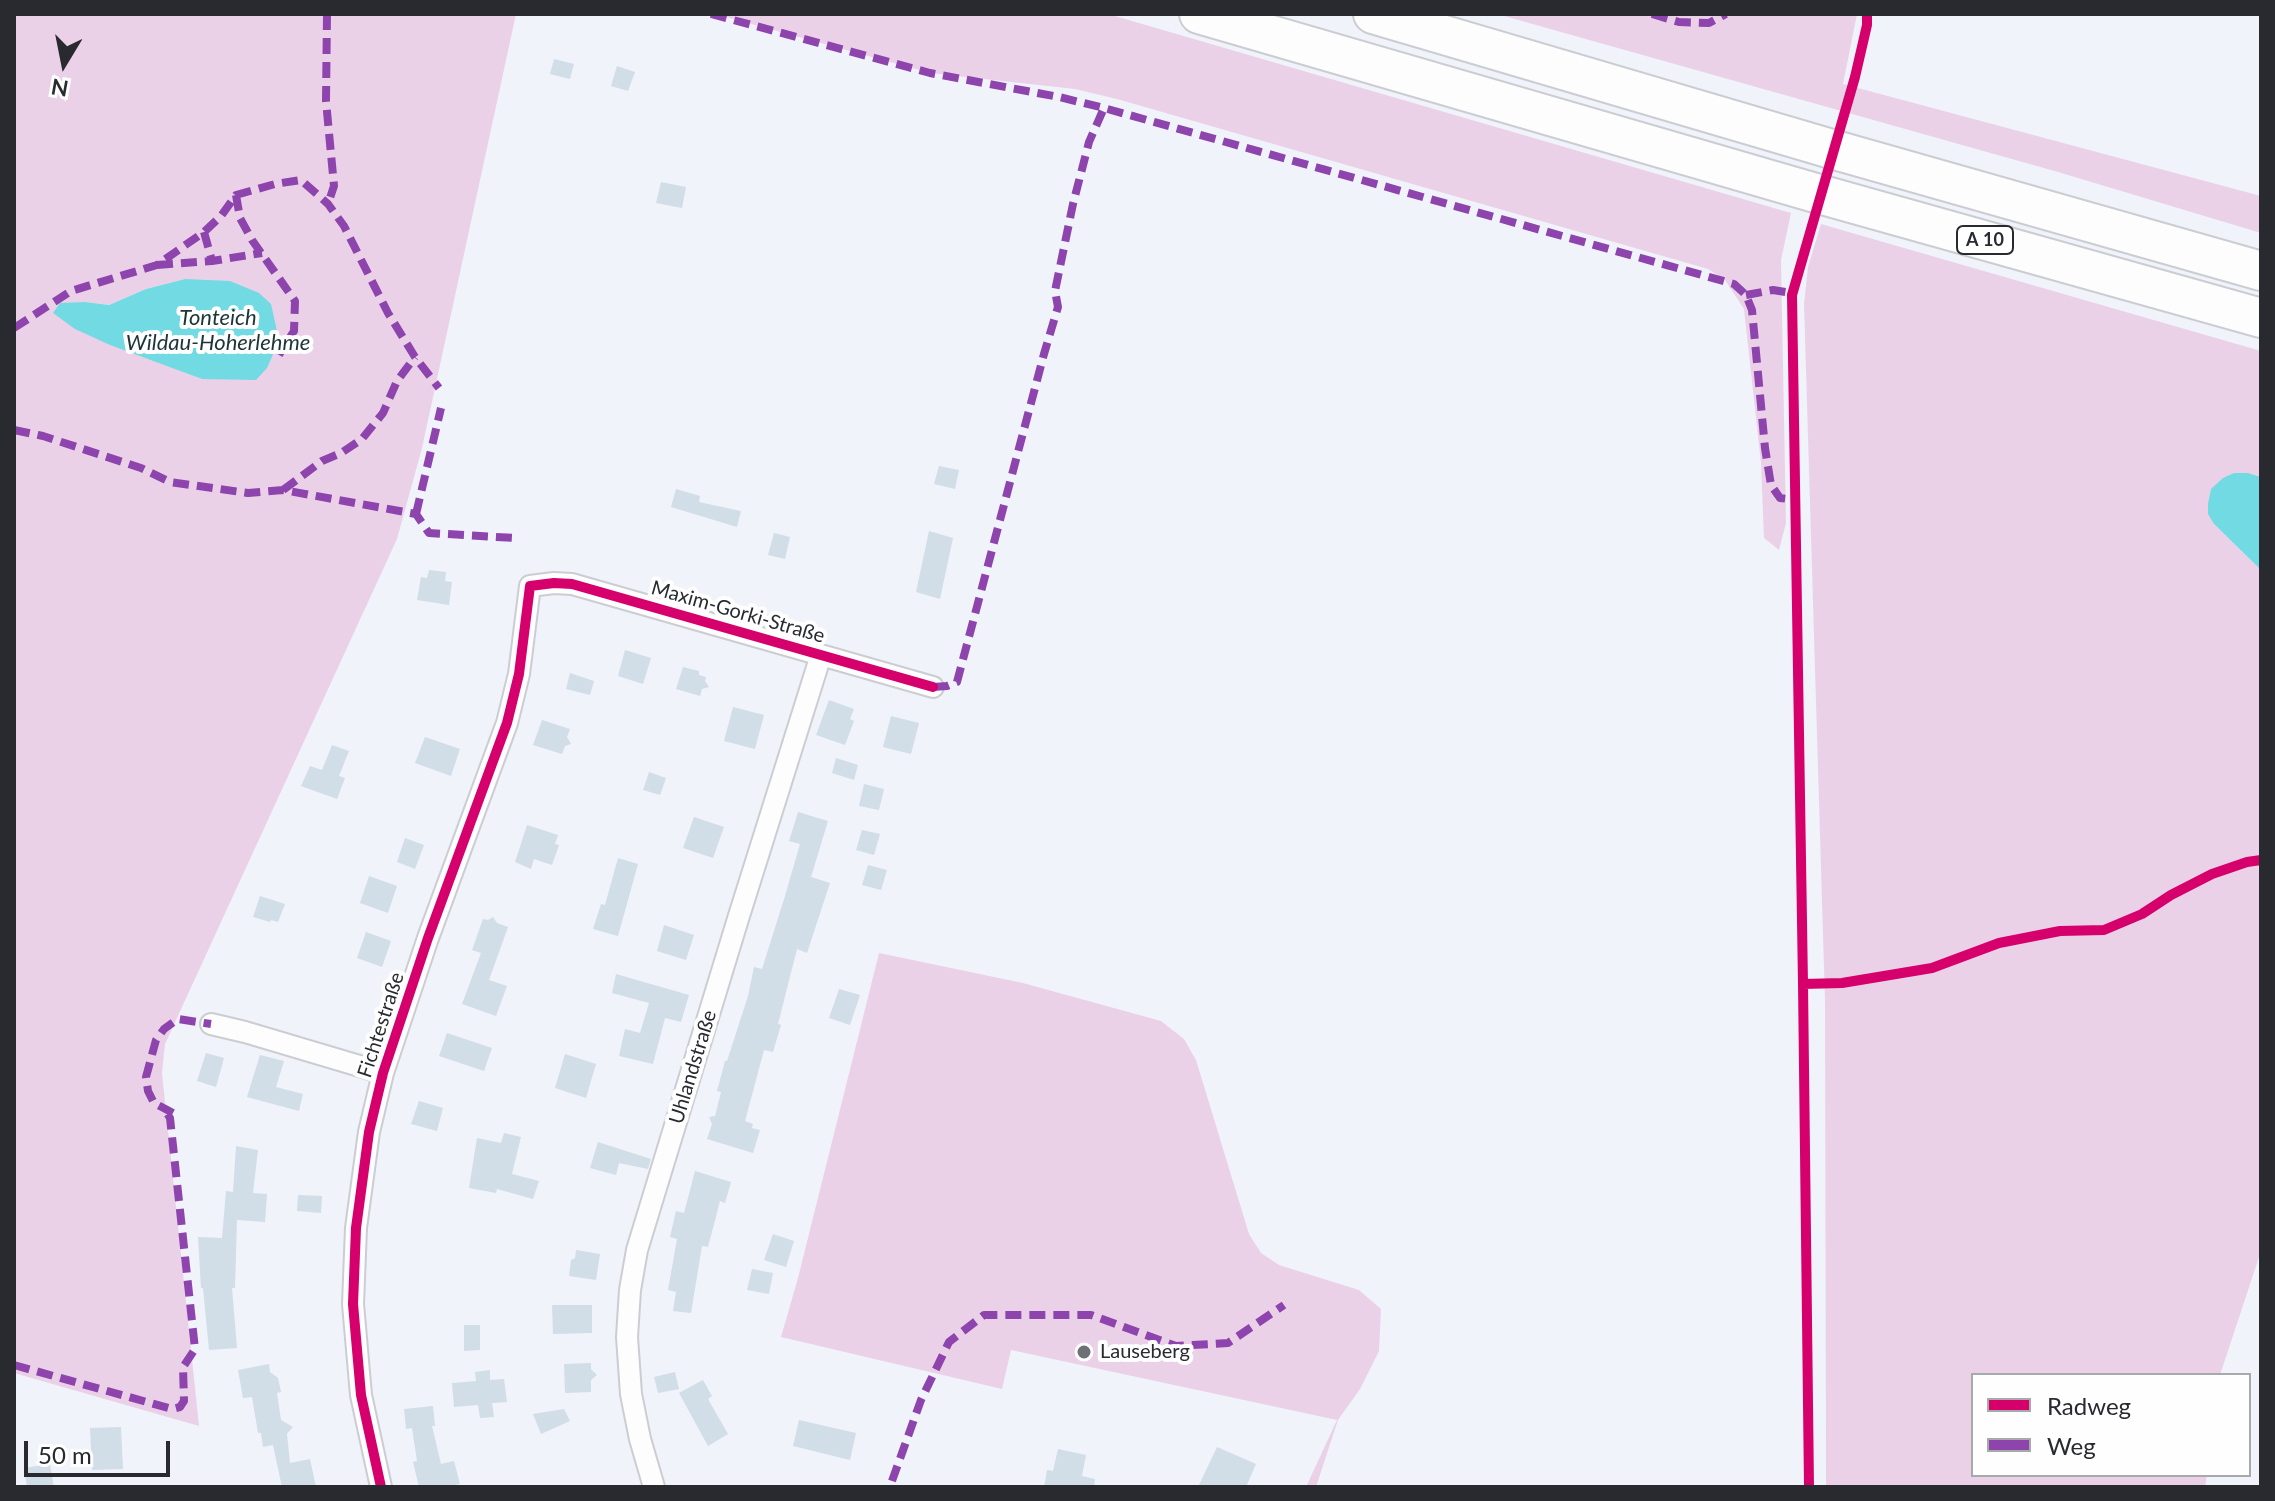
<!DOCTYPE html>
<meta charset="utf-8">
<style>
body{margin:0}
#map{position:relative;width:2275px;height:1501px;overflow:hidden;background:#f0f3fa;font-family:Lato,sans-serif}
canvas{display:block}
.frame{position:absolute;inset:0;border:16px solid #282a2f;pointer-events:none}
.legend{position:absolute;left:1971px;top:1373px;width:280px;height:104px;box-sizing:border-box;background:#fefefe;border:2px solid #a8a9ab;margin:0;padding:10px 14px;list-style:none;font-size:24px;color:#282a2f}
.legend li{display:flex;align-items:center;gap:16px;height:40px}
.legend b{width:40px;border:2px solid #a8a9ab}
.north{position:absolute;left:24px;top:24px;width:80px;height:80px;-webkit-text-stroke:6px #fefefe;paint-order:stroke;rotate:190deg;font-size:22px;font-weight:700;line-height:32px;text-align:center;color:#282a2f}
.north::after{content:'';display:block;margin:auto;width:28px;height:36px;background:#282a2f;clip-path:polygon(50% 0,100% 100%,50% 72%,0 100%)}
.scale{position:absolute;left:24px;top:1441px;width:146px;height:36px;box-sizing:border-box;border:4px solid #282a2f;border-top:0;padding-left:10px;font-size:24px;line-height:28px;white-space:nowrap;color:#282a2f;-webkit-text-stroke:6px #fefefe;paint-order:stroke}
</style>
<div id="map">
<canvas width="2275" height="1501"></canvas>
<div class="frame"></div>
<ul class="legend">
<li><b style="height:10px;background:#d6006c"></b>Radweg</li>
<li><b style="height:10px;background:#8e44ad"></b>Weg</li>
</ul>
<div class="north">N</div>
<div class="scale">50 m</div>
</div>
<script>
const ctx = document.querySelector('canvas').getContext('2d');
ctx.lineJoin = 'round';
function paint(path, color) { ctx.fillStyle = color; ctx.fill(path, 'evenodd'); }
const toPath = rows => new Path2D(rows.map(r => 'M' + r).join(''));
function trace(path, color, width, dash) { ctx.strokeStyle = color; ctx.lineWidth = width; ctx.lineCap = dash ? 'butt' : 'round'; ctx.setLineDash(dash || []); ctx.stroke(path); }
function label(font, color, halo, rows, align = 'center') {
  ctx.font = font + ' Lato,sans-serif'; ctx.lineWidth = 8; ctx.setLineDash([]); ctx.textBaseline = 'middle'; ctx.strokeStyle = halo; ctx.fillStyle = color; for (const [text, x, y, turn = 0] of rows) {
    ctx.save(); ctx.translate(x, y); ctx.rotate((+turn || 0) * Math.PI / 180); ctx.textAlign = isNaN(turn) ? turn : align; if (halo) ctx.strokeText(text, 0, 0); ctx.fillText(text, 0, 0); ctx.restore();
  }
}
paint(toPath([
 [14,14,516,14,422,448,397,539,165,1044,162,1073,199,1426,14,1373],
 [185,279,202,379,169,366,85,302,109,305,146,289],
 [715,14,1108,14,1791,213,1781,260,1786,523,1779,550,1764,538,1761,463,1744,309,1725,280,1708,269,1117,99,1075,89,930,73],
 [1497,14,1857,14,1843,84,2261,196,2261,233,2058,172],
 [1821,224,2261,351,2261,477,2248,473,2214,524,2261,570,2261,1251,2220,1375,1973,1375,1973,1475,2207,1475,2205,1487,1826,1487,1825,1001,1804,304,1808,267],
 [879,953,1023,983,1161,1021,1184,1039,1196,1060,1249,1234,1261,1253,1279,1265,1359,1290,1381,1309,1379,1351,1360,1389,1338,1420,1316,1487,1306,1487,1337,1420,1011,1350,1002,1389,781,1337,798,1278]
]), '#ebd1e8');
paint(toPath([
 [185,279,230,281,259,293,271,304,277,331,275,350,267,368,256,380,202,379,110,345,75,329,53,313,60,303,85,302,109,305,146,289],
 [2234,473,2248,473,2261,477,2261,570,2214,524,2208,514,2208,504,2211,489,2223,478]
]), '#71dae2');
paint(toPath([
 [554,59,574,64,570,79,550,74],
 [617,66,635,72,628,91,611,86],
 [661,182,686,187,682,208,656,203],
 [939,466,959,470,955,489,934,484],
 [676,489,700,496,699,502,741,511,737,527,671,507],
 [929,531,953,538,940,599,916,592],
 [774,533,790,537,785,559,768,555],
 [429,570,446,572,445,581,452,582,449,605,417,600,421,577,427,578],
 [625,650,651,658,643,684,618,676],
 [683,667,699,671,699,675,706,677,705,681,709,687,702,689,700,696,676,689],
 [570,673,594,681,590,695,566,689],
 [829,700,854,709,850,719,854,721,845,745,816,735],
 [733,707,764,715,755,749,724,741],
 [891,716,919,723,911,754,883,747],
 [542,720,570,729,567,737,571,744,565,746,562,754,533,745],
 [425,737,460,749,451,776,415,763],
 [332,745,349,751,339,776,345,778,337,799,301,786,310,766,322,770],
 [836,758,858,765,854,780,832,773],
 [649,772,666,778,660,795,643,790],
 [864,784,884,789,879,810,859,806],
 [798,812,828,821,811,877,830,883,807,953,797,949,778,1024,781,1025,773,1052,764,1050,745,1121,753,1124,752,1128,760,1130,753,1153,707,1139,712,1124,709,1117,715,1116,721,1092,717,1091,725,1061,727,1061,748,996,754,967,762,969,785,896,800,844,789,841],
 [694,817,724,827,713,858,683,848],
 [527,825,558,835,555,844,559,845,552,865,534,859,531,869,515,862],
 [862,830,880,834,874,855,856,850],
 [405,838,424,845,415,869,397,862],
 [618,858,638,864,618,936,593,929,601,904,605,905],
 [868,865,887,870,881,890,862,885],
 [369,876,397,886,388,913,360,903],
 [260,896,285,904,278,922,271,920,270,922,253,917],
 [493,917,497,923,508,927,489,980,507,986,496,1016,462,1004,481,953,472,950,483,919,488,920],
 [664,925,694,935,686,960,657,951],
 [366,932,391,941,382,967,357,958],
 [616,974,689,995,681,1022,665,1018,653,1064,619,1056,625,1029,640,1033,649,1003,612,993],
 [839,989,860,995,850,1025,829,1018],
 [447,1033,492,1048,484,1071,439,1056],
 [206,1053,224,1058,216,1087,197,1081],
 [565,1054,596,1064,586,1098,555,1088],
 [260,1055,284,1061,276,1087,303,1094,299,1111,247,1097],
 [419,1101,443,1108,437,1131,411,1124],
 [504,1133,521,1137,512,1174,539,1181,533,1199,497,1189,496,1193,469,1188,477,1138,501,1143],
 [598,1142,651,1159,648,1169,619,1163,616,1175,590,1168],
 [236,1146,258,1150,253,1193,267,1194,265,1222,237,1220,235,1288,232,1288,237,1348,209,1350,203,1288,201,1288,198,1237,222,1238,226,1191,233,1192],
 [695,1171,731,1182,725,1203,720,1201,708,1247,702,1246,691,1313,673,1311,676,1292,668,1290,677,1239,670,1237,676,1211,684,1213],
 [298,1195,322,1196,321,1213,297,1211],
 [773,1234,794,1241,786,1267,764,1260],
 [576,1250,600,1254,596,1280,569,1276,571,1260,575,1258],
 [752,1269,773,1273,769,1294,747,1290],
 [552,1305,592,1305,592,1333,553,1334],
 [464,1325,480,1325,480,1350,464,1351],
 [591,1363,591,1369,597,1375,591,1380,591,1392,565,1393,564,1364],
 [269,1364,270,1372,278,1378,281,1392,277,1393,281,1420,293,1427,287,1434,290,1463,310,1459,316,1487,282,1487,273,1445,263,1447,261,1433,258,1433,252,1397,243,1398,238,1370],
 [490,1370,490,1380,504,1379,507,1402,492,1403,494,1417,480,1418,478,1405,454,1407,452,1383,476,1381,475,1372],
 [675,1372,679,1389,658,1393,654,1377],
 [703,1380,712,1396,708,1399,728,1434,708,1446,679,1393],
 [433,1406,435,1426,432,1426,441,1464,454,1461,460,1484,445,1487,419,1487,413,1462,417,1461,412,1428,406,1429,404,1409],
 [564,1409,570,1421,541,1434,533,1414],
 [799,1420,856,1433,850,1460,793,1446],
 [121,1427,123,1469,92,1470,90,1428],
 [1217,1447,1256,1464,1246,1487,1198,1487],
 [1058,1449,1086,1455,1082,1476,1095,1479,1094,1487,1044,1487,1047,1470,1053,1471],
 [50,1464,54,1487,27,1487,24,1468]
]), '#d1dde7');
const street = toPath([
 [211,1024,245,1032,383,1073],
 [381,1487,361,1395,353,1304,356,1228,369,1132,383,1073,428,938,507,723,519,674,530,586,554,583,572,584,933,687],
 [654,1487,640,1439,631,1394,627,1337,630,1290,637,1250,738,919,821,655]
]);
const highway = toPath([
 [1199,14,1812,192,2261,318],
 [1373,14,1828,148,2261,271]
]);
trace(street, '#cbcdd3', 24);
trace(highway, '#cbcdd3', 42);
trace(street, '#fdfdfe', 20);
trace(highway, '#fdfdfe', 38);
trace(toPath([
 [327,14,326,101,334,186,328,204],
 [711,14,930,73,1059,97,1104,108,1734,284,1746,295,1752,310,1765,448,1771,485,1780,498,1796,500],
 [1652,14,1679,22,1709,23,1726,14],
 [236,195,240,218,252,240,295,301,294,331,279,355],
 [204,232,212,261,262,253],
 [157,265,212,261],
 [1746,295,1773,290,1792,293],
 [14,328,71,291,157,265,204,232,221,216,236,195,275,184,301,180,328,204,344,226,388,313,415,357,439,388],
 [14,430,43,436,141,468,170,482,248,493,283,490,416,514,429,533,515,538],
 [283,490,322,461,341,453,362,439,383,413,397,381,415,357],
 [416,514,441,408],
 [933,687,947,686,957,682,1044,354,1058,307,1055,291,1073,204,1089,142,1104,108],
 [173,1113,154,1103,148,1091,146,1077,156,1040,164,1029,178,1019,211,1024],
 [14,1365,172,1409,180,1407,184,1401,183,1367,195,1349,170,1118,165,1110],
 [892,1481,921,1400,949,1342,984,1315,1091,1315,1176,1346,1228,1343,1284,1305]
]), '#8e44ad', 8, [16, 8]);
trace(toPath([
 [1803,984,1842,983,1932,968,1999,943,2060,931,2104,930,2142,914,2171,895,2212,874,2247,862,2261,860],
 [381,1487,361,1395,353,1304,356,1228,369,1132,383,1073,428,938,507,723,519,674,530,586,554,583,572,584,933,687],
 [1809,1487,1803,984,1792,295,1855,77,1867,25,1867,14]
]), '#d6006c', 10);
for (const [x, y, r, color] of [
 [1084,1352,8,"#6e7076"]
]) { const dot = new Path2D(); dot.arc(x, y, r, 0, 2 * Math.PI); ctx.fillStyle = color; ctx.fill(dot); trace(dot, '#fefefe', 3); }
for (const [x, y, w] of [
 [1985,240,56]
]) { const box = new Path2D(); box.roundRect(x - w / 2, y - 14, w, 28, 6); ctx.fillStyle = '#fefefe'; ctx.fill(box); trace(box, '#282a2f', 2); }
label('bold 18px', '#282a2f', null, [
 ["A 10",1985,240]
]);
label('20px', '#282a2f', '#fefefe', [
 ["Maxim-Gorki-Straße",738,612,16],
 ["Fichtestraße",381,1025,-72],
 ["Uhlandstraße",693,1067,-73]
]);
label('20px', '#282a2f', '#fefefe', [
 ["Lauseberg",1100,1352]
], 'left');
label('italic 22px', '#1d3536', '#fefefe', [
 ["Tonteich",218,318],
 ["Wildau-Hoherlehme",218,343]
]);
</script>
